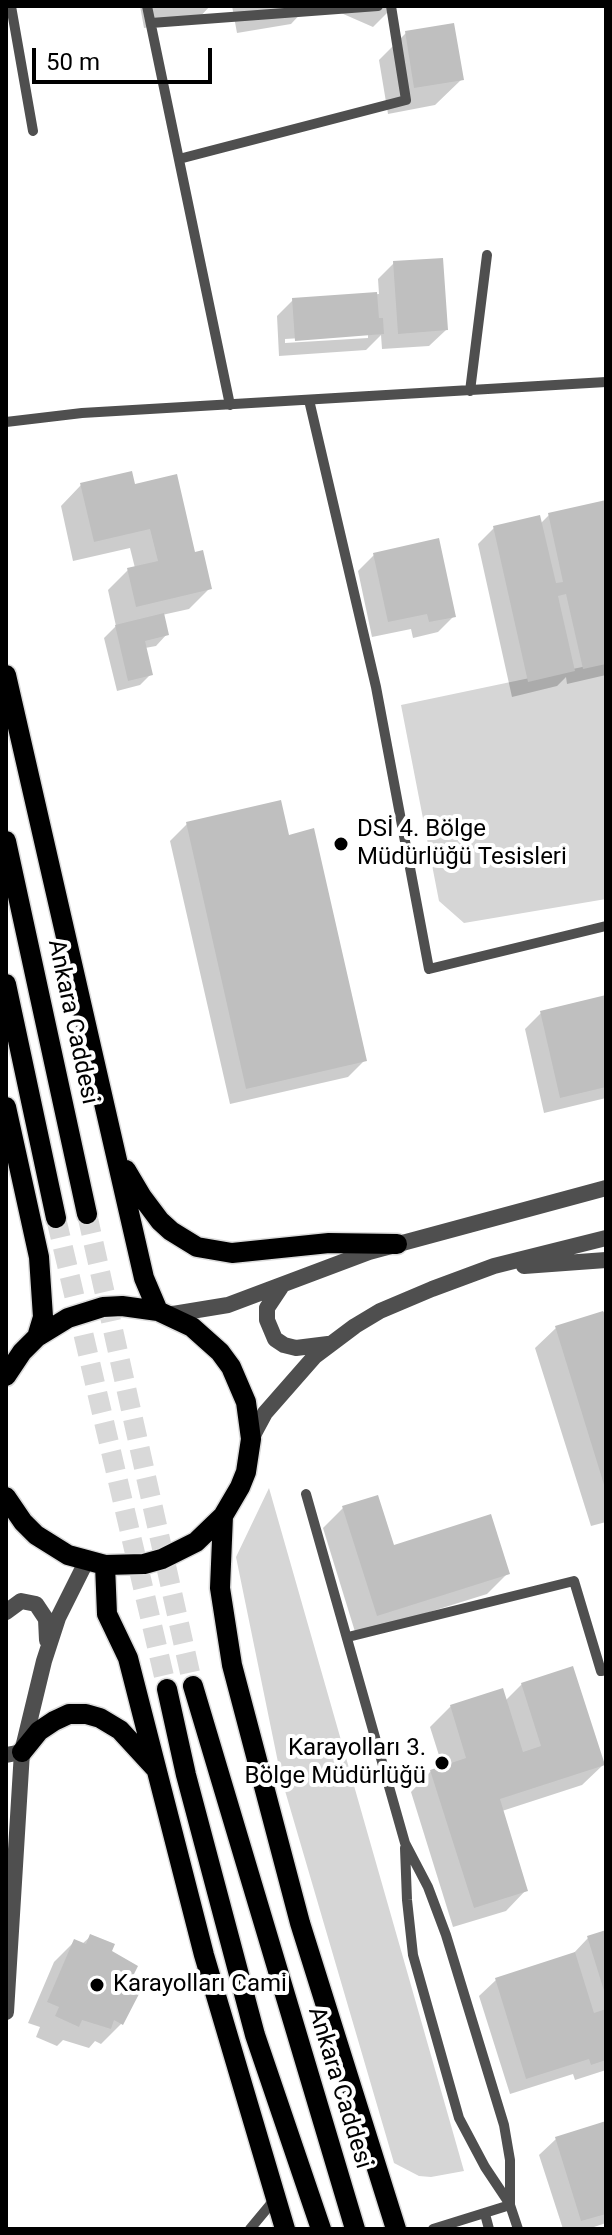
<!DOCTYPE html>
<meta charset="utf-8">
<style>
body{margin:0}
#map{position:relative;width:612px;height:2235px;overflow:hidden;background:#fff;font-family:Roboto,sans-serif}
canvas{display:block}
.frame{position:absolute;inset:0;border:8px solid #000;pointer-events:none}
.scale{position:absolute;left:32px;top:48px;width:180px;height:36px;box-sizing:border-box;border:4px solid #000;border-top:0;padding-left:10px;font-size:24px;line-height:28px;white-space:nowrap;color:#000;-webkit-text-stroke:6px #fff;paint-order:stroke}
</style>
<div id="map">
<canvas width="612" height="2235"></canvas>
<div class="frame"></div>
<div class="scale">50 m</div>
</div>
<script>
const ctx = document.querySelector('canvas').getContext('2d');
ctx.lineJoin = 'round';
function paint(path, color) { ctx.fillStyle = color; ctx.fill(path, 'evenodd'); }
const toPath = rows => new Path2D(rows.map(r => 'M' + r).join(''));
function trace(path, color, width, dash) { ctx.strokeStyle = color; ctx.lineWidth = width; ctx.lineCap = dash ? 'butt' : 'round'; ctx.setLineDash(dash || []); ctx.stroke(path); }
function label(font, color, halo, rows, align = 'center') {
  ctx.font = font + ' Roboto,sans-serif'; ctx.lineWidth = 8; ctx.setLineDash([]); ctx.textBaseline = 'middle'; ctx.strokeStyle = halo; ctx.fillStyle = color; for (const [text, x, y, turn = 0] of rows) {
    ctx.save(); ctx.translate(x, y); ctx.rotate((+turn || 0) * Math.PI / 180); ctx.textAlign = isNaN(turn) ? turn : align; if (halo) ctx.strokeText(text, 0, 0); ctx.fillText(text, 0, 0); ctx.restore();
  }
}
paint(toPath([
 [606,662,606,899,464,923,439,901,401,705],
 [269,1488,464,2171,431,2177,419,2176,394,2163,281,1777,236,1557]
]), '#d6d6d6');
paint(toPath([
 [140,6,210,6,198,19,144,28],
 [232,6,308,6,291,24,237,33],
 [325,6,394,6,373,27],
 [406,33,462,79,435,105,388,114,379,60],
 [394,263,446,330,429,346,382,349,381,335,366,350,279,356,277,316,293,300,379,294,378,279],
 [368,334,368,338,285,343,285,339],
 [81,485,133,486,193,554,210,588,189,609,162,615,167,634,156,646,145,648,151,674,140,685,117,691,104,638,116,626,108,590,128,570,135,568,130,548,73,561,61,506],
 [606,502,606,675,567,684,566,677,557,686,512,697,478,544,494,528,540,524,549,515],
 [374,555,454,616,438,632,413,638,411,629,372,637,358,571],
 [187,824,287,837,365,1060,348,1077,230,1104,170,841],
 [606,997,606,1098,544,1113,525,1029,541,1013],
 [606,1318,606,1522,591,1526,535,1348,556,1328],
 [343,1508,392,1548,507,1574,487,1594,356,1635,323,1528],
 [522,1684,603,1765,582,1785,502,1811,526,1890,506,1911,453,1927,411,1792,431,1771,443,1768,430,1727,451,1706,505,1701],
 [606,1933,606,2070,575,2080,573,2074,510,2094,479,1996,496,1980,571,1956,588,1938],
 [91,1936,122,2023,101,2044,95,2041,89,2048,63,2040,57,2046,36,2037,40,2027,28,2023,54,1962,75,1941,82,1944],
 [606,2123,606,2223,588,2229,563,2229,539,2155,556,2139]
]), '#0003');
paint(toPath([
 [454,23,464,80,414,88,405,31],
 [443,258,448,330,398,334,393,261],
 [377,292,379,318,383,318,384,334,295,341,292,298],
 [132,471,135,484,177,474,195,552,203,550,212,589,136,607,127,568,158,561,150,529,94,542,80,483],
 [606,500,606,664,583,669,566,594,558,596,575,671,528,682,493,526,540,515,556,583,563,582,548,513],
 [439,538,456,617,429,622,427,614,388,622,373,553],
 [164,613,169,635,145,641,153,675,128,681,115,625],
 [281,800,289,835,314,828,367,1061,246,1089,186,822],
 [606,995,606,1087,560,1098,540,1011],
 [603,1311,606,1316,605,1488,555,1326],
 [378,1495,394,1545,491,1514,510,1574,377,1616,342,1506],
 [573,1666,605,1765,500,1799,528,1891,474,1908,430,1770,466,1758,450,1705,503,1688,523,1752,541,1746,521,1683],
 [606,1930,606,1994,605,1994,587,1936],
 [90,1934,115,1944,112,1951,138,1966,134,1974,143,1977,137,1993,139,1994,123,2025,114,2020,111,2029,82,2020,79,2027,55,2016,59,2007,47,2002,74,1939,86,1944],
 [575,1952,594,2013,606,2009,606,2060,591,2065,589,2059,526,2079,495,1978],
 [606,2121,606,2214,581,2221,555,2137]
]), '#bfbfbf');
trace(toPath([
 [87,1214,193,1686],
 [56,1218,167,1689]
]), '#d9d9d9', 20, [20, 10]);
const primary = toPath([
 [6,675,144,1278,158,1311],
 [6,841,87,1214],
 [6,984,56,1218],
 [6,1107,39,1257,43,1317,37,1337],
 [126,1170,142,1197,160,1221,171,1231,197,1247,232,1253,329,1243,397,1244],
 [6,1376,22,1352,37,1337,68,1318,103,1307,122,1306,158,1311,192,1327,220,1352,231,1367,246,1402,251,1439,246,1472,240,1487,223,1516,196,1542,162,1559,144,1564,105,1565,68,1555,36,1535,23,1522,6,1497],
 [223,1516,220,1588,232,1665,300,1923,396,2229],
 [105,1565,107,1614,128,1658,204,1955,285,2229],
 [193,1686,355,2229],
 [167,1689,186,1775,255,2035,321,2229],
 [22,1752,39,1731,54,1721,69,1714,86,1714,100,1718,120,1730,155,1768]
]);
trace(primary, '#dbdbdb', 23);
trace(toPath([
 [11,6,33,131],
 [147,6,230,405],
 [151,23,378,6],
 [179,159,406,100,391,6],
 [470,391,487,255],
 [309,400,376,687,429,969,606,926],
 [6,422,82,413,606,382],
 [306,1494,405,1843,428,1887,446,1935,504,2125,510,2160,510,2205],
 [348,1637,574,1581,601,1671,606,1670],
 [405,1848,407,1900,413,1955,459,2118,485,2167,509,2203],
 [485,2214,489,2229],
 [250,2229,275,2199],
 [433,2229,510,2205,518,2229]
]), '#4f4f4f', 10);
trace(toPath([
 [6,1755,22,1752]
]), '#4f4f4f', 16);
trace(toPath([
 [524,1266,606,1260],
 [281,1287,267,1308,267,1320,275,1339,284,1345,296,1348,328,1344],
 [167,1315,228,1305,369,1252,606,1188],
 [251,1439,265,1413,315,1356,355,1326,380,1311,432,1289,494,1266,606,1238],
 [6,1612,21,1601,36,1604,46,1619,47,1640],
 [6,2012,22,1752,44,1661,58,1618,86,1562]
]), '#4f4f4f', 16);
trace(primary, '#000', 20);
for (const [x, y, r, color] of [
 [341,844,8,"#000"],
 [442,1763,8,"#000"],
 [97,1985,8,"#000"]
]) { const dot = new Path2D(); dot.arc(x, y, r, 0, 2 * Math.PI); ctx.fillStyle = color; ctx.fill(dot); trace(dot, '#fff', 3); }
label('24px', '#000', '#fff', [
 ["DSİ 4. Bölge",357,830],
 ["Müdürlüğü Tesisleri",357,858],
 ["Karayolları 3.",426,1749,"right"],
 ["Bölge Müdürlüğü",426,1777,"right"],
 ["Karayolları Cami",113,1985]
], 'left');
label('24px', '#000', '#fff', [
 ["Ankara Caddesi",72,1022,78],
 ["Ankara Caddesi",339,2088,73]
]);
</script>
